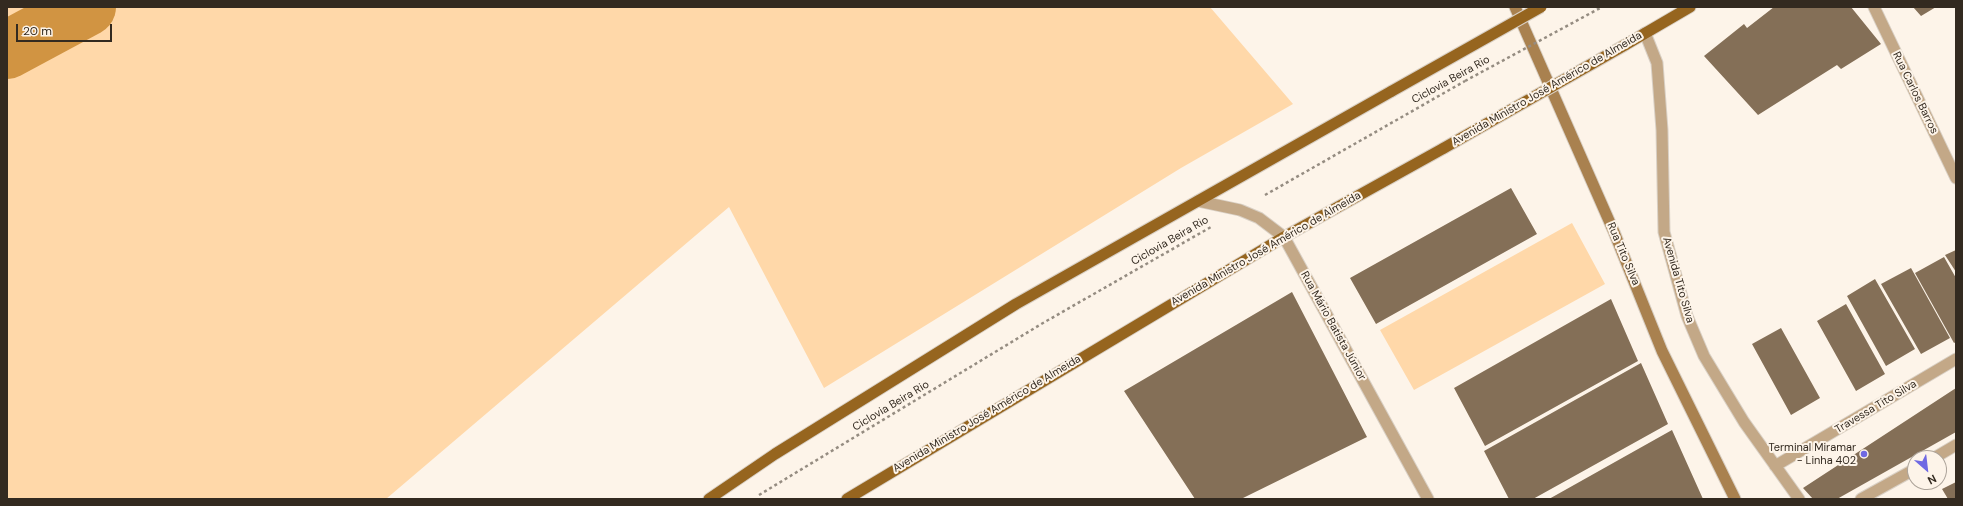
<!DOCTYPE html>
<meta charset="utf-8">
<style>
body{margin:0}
#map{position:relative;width:1963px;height:506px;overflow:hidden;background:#fdf4e9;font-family:"DM Sans",sans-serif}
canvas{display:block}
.frame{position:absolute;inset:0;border:8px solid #332a20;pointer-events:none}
.north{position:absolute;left:1907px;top:450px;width:40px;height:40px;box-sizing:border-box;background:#fdf4e9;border:1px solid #aca399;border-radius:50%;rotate:152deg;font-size:11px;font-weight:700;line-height:16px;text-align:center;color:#332a20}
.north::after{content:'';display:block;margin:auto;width:14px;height:18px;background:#6f69e3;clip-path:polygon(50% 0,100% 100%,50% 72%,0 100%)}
.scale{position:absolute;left:16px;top:24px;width:96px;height:18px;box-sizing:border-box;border:2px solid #332a20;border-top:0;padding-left:5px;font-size:12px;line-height:14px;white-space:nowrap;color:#332a20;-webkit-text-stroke:3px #fdf4e9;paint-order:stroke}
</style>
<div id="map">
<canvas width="1963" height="506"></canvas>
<div class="frame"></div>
<div class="north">N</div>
<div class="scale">20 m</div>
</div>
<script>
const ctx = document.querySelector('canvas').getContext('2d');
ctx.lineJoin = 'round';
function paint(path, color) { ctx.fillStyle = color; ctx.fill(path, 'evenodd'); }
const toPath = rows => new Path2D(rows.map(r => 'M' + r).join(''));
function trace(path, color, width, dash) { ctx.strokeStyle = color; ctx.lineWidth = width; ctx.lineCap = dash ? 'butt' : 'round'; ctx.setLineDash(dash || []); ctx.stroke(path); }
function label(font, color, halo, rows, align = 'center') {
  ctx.font = font + ' "DM Sans",sans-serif'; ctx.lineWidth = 4; ctx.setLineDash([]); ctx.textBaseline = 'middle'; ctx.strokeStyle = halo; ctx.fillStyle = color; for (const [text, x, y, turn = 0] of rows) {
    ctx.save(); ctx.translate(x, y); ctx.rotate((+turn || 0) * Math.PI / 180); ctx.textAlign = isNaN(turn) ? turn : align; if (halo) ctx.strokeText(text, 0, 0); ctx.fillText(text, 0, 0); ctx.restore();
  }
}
paint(toPath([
 [7,7,1210,7,1293,104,1181,168,824,388,729,207,386,499,7,499],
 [1572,223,1605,284,1414,390,1380,330]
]), '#ffd8a9');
trace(toPath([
 [7,50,87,7]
]), '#d19442', 58);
paint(toPath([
 [1774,7,1851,7,1881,44,1841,69,1837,65,1758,115,1704,56,1744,24,1747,28],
 [1913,7,1936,7,1921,16],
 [1511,188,1537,234,1376,324,1350,278],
 [1956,250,1956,272,1945,255],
 [1944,257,1956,278,1956,342,1954,343,1915,273],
 [1911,268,1950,338,1921,354,1881,284],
 [1875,279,1915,349,1886,366,1847,296],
 [1292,292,1367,437,1241,499,1195,499,1124,391],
 [1611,299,1638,361,1485,446,1454,388],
 [1846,304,1885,374,1856,391,1817,321],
 [1781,328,1820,398,1791,415,1752,344],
 [1641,363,1668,424,1533,499,1509,499,1484,451],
 [1956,388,1956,432,1837,499,1813,499,1803,488],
 [1672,430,1703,499,1549,499],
 [1956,482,1956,499,1948,499,1942,489]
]), '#846f57');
const minor = toPath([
 [1874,7,1956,178],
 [1645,33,1657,63,1662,130,1664,232,1687,316,1704,356,1744,422,1799,499],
 [1198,201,1240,210,1259,218,1284,237,1428,499],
 [1934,458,1956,445],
 [1775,466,1956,359],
 [1861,499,1915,469]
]);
const secondary = toPath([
 [1515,7,1614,232,1662,351,1735,499]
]);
const primary = toPath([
 [1625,45,1690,7],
 [709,499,775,454,1016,304,1392,91],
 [847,499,1284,237,1444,148]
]);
trace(minor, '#d9d0c5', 13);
trace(secondary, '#d9d0c5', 13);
trace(primary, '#d9d0c5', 13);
trace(toPath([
 [1265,195,1465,81],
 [759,495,1043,323,1211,227]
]), '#958c81', 2.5, [3, 3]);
trace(minor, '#c3a887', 11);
trace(secondary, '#a9814f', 11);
trace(primary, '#96651f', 11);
const primaryBridge = toPath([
 [1392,91,1541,7],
 [1444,148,1625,45]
]);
trace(primaryBridge, '#d9d0c5', 13, []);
trace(toPath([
 [1465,81,1602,7]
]), '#958c81', 2.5, [3, 3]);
trace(primaryBridge, '#96651f', 11);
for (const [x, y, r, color] of [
 [1864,454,4,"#6f69e3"]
]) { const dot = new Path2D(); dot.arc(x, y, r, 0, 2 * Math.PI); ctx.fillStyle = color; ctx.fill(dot); trace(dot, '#fdf4e9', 1.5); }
label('11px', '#332a20', '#fdf4e9', [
 ["Ciclovia Beira Rio",1451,80,-29],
 ["Avenida Ministro José Américo de Almeida",1547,89,-30],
 ["Rua Carlos Barros",1915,93,64],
 ["Ciclovia Beira Rio",1170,241,-30],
 ["Avenida Ministro José Américo de Almeida",1266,249,-30],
 ["Rua Tito Silva",1623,254,67],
 ["Avenida Tito Silva",1678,280,74],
 ["Rua Mário Batista Júnior",1333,326,61],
 ["Ciclovia Beira Rio",891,406,-31],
 ["Travessa Tito Silva",1876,407,-31],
 ["Avenida Ministro José Américo de Almeida",987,414,-31]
]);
label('11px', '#332a20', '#fdf4e9', [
 ["Terminal Miramar",1856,448],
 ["- Linha 402",1856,461]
], 'right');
</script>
